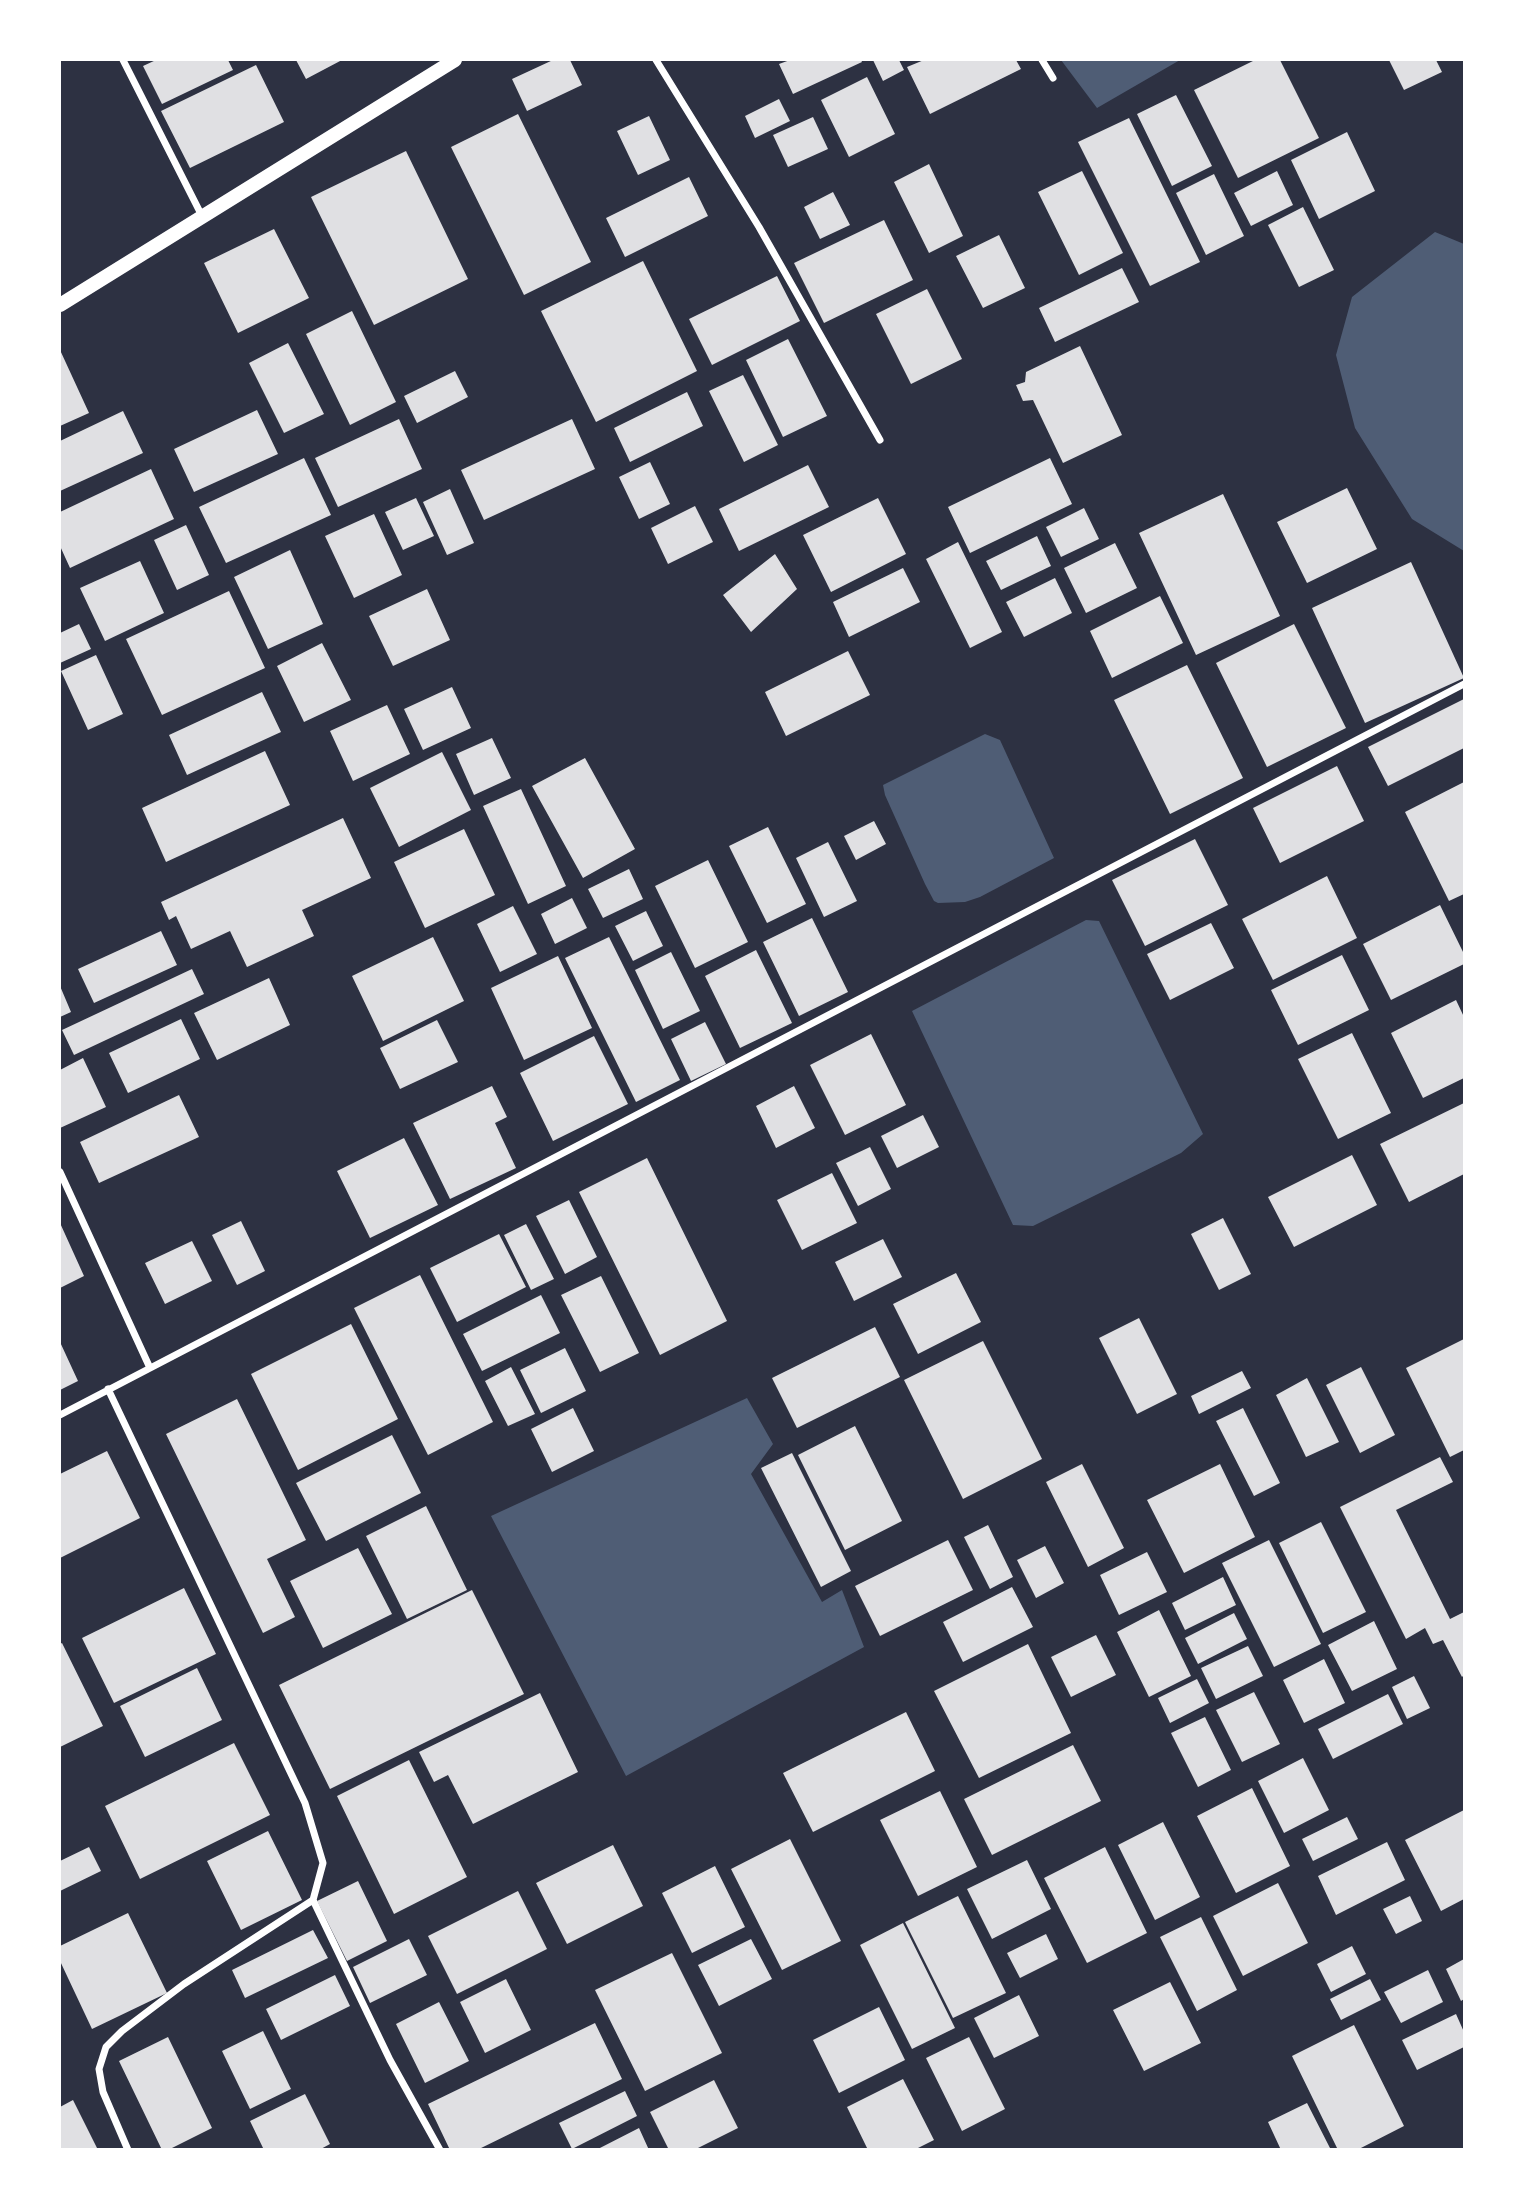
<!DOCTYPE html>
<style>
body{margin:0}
#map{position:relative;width:1524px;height:2209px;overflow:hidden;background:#2d3142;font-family:"IBM Plex Serif",serif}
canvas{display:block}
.frame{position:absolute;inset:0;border:61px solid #fff;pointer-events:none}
</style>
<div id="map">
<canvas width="1524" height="2209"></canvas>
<div class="frame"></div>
</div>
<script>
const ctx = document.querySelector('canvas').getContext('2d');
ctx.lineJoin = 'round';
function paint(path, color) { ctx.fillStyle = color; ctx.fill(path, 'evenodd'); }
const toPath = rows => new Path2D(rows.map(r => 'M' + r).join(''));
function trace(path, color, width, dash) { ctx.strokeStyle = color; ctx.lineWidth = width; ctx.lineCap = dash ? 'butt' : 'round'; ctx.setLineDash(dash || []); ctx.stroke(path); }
paint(toPath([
 [1061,60,1180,60,1097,108],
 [1435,232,1464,244,1464,551,1412,519,1355,428,1336,355,1352,297],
 [985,734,1000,740,1054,858,980,897,965,902,938,903,934,901,925,884,885,795,883,785],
 [1086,920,1099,921,1203,1134,1181,1153,1033,1226,1013,1225,912,1011],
 [747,1398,773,1444,751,1474,822,1602,842,1590,864,1647,626,1776,491,1516]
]), '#4f5d75');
paint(toPath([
 [156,60,228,60,233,70,162,104,143,66],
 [296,60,342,60,306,79],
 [553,60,570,60,582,85,527,111,512,79],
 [790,60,861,60,862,62,793,94,779,64],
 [873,60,899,60,904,70,883,81],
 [924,60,1016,60,1021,69,930,114,907,67],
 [1255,60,1280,60,1319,138,1238,178,1194,90],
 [1389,60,1436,60,1442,72,1404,90],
 [256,65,284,122,190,168,161,111],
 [867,77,895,134,849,157,821,100],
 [1176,95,1212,166,1172,186,1137,114],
 [779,99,790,121,755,138,745,116],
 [518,114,591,262,524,295,451,147],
 [649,116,670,160,638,175,617,131],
 [813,117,828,149,788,167,773,135],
 [1129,118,1200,262,1150,286,1078,142],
 [1347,132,1375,191,1319,219,1291,160],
 [406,151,468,279,374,325,311,197],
 [929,164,963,236,929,253,894,182],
 [1082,171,1123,253,1079,275,1038,192],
 [1277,171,1293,205,1251,226,1234,193],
 [1214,174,1244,236,1206,255,1176,193],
 [689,177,708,216,625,257,606,218],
 [833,192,850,225,820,239,804,207],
 [1303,207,1334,270,1299,287,1268,225],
 [884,220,913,280,824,323,794,263],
 [274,229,309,298,238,333,204,263],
 [999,235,1025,288,983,308,956,256],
 [643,261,697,371,596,422,541,311],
 [1122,268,1139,302,1055,342,1039,308],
 [777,276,800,321,712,365,689,319],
 [927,289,962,359,911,384,876,314],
 [352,311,396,402,350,425,306,334],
 [788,339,827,416,783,437,746,360],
 [288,343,324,414,284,433,249,363],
 [1080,346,1122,435,1063,463,1033,400,1023,401,1016,385,1025,382,1026,372],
 [60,350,89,413,60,426],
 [455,371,468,397,417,423,404,396],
 [743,375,778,445,744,462,709,391],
 [687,392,703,426,630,462,614,428],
 [257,410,278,454,194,492,174,449],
 [123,411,143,453,60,491,60,441],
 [399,419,422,469,338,507,315,458],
 [572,419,595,469,484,520,461,470],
 [304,458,331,515,226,563,199,507],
 [1050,458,1072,504,970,553,948,507],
 [650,462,670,504,639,519,619,477],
 [808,465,829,507,739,551,719,509],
 [151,469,174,519,70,568,60,546,60,512],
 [1347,488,1377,549,1307,583,1277,522],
 [450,489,474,543,447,555,423,502],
 [1223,494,1280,616,1196,655,1139,533],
 [416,498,434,536,403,550,385,512],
 [878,498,906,554,831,592,803,535],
 [695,506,713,542,668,564,651,528],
 [1084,508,1099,539,1061,557,1046,527],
 [374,514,402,575,354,598,325,536],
 [186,525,209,575,177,590,154,540],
 [1037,536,1051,566,1001,590,986,561],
 [958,542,1002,632,970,648,926,559],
 [1115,543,1137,588,1086,613,1064,568],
 [290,550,323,624,268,649,234,577],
 [775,554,797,589,751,632,723,595],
 [140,561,164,613,105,641,80,588],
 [1411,562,1464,678,1365,723,1312,608],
 [903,568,920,602,849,637,833,602],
 [1055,578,1072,613,1024,637,1006,602],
 [427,589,450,640,393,666,369,616],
 [229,591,265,668,162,715,126,639],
 [1160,596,1183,643,1112,678,1090,631],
 [79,624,91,649,60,663,60,633],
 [1294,624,1346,728,1267,767,1216,663],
 [322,643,351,700,304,722,277,666],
 [848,651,870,695,786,736,765,692],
 [96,655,123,714,88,730,61,671],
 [1187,665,1243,778,1170,814,1114,700],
 [452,687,471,728,423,750,404,709],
 [262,692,281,732,187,775,169,735],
 [1464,699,1464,748,1388,786,1368,747],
 [387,705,410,754,353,781,330,731],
 [492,738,511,778,474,795,456,754],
 [265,751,290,805,166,862,142,808],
 [442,752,471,810,399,847,370,788],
 [585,758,635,849,583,878,532,786],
 [1337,766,1364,821,1280,863,1253,808],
 [1464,782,1464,894,1449,901,1405,812],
 [521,789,566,886,528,904,483,806],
 [343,818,371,878,302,910,314,936,247,967,230,931,191,949,176,916,169,920,161,902],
 [874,821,886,844,856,860,844,836],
 [768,827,806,904,767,923,729,846],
 [464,829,495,895,425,928,394,862],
 [1195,839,1228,905,1145,946,1112,880],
 [828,842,857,901,824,917,796,858],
 [708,860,748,942,695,968,655,886],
 [629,869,643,899,603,918,588,889],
 [1327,876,1357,938,1273,980,1242,919],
 [572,898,587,928,555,944,541,914],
 [1440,905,1464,954,1464,964,1391,1000,1363,944],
 [513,906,537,954,500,972,477,924],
 [646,911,663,946,633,961,615,926],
 [812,918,848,992,799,1016,763,942],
 [1211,923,1234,968,1170,1000,1147,954],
 [161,931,177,965,94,1003,78,969],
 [433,937,464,1001,383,1041,352,976],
 [609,937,680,1080,636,1102,565,958],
 [756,950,792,1023,740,1048,705,976],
 [671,952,700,1011,663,1029,635,970],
 [1342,955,1369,1010,1298,1045,1271,990],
 [558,956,592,1028,524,1060,491,988],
 [192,969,204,994,74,1055,62,1030],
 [269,978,290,1025,217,1060,194,1013],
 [60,986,71,1012,60,1017],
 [1456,1000,1464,1017,1464,1078,1423,1098,1391,1033],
 [181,1019,200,1059,128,1093,109,1053],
 [437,1020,458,1062,400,1089,380,1048],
 [705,1022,726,1064,691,1081,671,1039],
 [1352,1033,1391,1113,1338,1139,1298,1059],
 [871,1034,906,1105,845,1135,810,1065],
 [594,1036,628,1104,553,1141,520,1073],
 [83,1058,106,1107,60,1128,60,1070],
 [492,1086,507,1117,495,1123,516,1168,450,1199,413,1123],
 [794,1086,815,1128,776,1148,756,1106],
 [179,1095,199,1137,99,1183,80,1142],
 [1464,1103,1464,1174,1409,1202,1380,1144],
 [923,1115,939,1147,897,1168,881,1136],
 [404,1138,438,1205,370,1238,337,1171],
 [870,1147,891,1189,858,1206,836,1163],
 [1352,1155,1377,1205,1294,1247,1268,1197],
 [647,1158,727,1321,660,1355,579,1192],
 [832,1173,857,1223,802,1250,777,1200],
 [569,1200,597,1257,565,1274,536,1216],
 [1223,1218,1251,1274,1219,1290,1191,1234],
 [241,1221,265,1271,237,1285,212,1235],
 [60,1223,84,1276,60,1288],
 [526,1224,554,1279,531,1290,504,1235],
 [499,1234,526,1287,457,1322,430,1268],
 [883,1239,902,1277,854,1301,835,1262],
 [192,1241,212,1281,165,1304,145,1263],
 [956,1273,981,1322,918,1354,893,1304],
 [420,1275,493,1422,428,1455,354,1308],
 [601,1276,639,1353,600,1372,561,1295],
 [541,1295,560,1333,482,1371,463,1334],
 [1139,1318,1177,1394,1137,1414,1099,1338],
 [351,1324,398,1419,298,1470,251,1374],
 [875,1327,900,1377,797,1428,772,1378],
 [1464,1339,1464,1450,1450,1457,1406,1368],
 [983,1341,1042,1459,963,1499,904,1380],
 [60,1342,78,1381,60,1390],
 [565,1348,586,1391,541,1413,520,1370],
 [511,1367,535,1414,508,1426,485,1381],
 [1361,1367,1395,1435,1360,1453,1326,1385],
 [1242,1371,1251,1388,1199,1414,1191,1396],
 [1307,1378,1339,1442,1306,1457,1276,1395],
 [237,1399,306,1540,267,1559,295,1617,263,1633,166,1434],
 [573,1408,594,1451,552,1472,531,1429],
 [1243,1408,1280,1483,1254,1496,1216,1421],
 [855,1426,902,1521,845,1550,798,1455],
 [392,1435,421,1493,326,1541,296,1483],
 [107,1451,140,1518,60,1558,60,1474],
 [792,1453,851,1571,821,1587,761,1468],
 [1440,1457,1453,1482,1396,1510,1450,1619,1464,1612,1464,1675,1462,1677,1443,1640,1433,1644,1425,1628,1406,1639,1340,1507],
 [1082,1464,1124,1548,1088,1567,1046,1482],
 [1220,1464,1255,1537,1184,1573,1147,1500],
 [426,1506,467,1590,407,1619,366,1536],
 [1321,1522,1366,1612,1323,1633,1279,1543],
 [988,1525,1013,1577,990,1589,964,1537],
 [948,1540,973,1590,880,1636,855,1586],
 [1269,1540,1321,1644,1274,1667,1222,1563],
 [1045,1546,1064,1583,1036,1598,1017,1560],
 [358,1548,392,1614,323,1648,290,1581],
 [1147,1552,1167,1592,1119,1615,1100,1575],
 [1223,1577,1236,1605,1185,1630,1172,1603],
 [1012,1587,1033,1627,963,1662,943,1622],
 [184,1588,216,1654,114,1703,82,1638],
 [472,1590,524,1694,330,1789,279,1685],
 [1159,1610,1191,1676,1149,1697,1117,1632],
 [1234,1613,1247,1639,1198,1664,1185,1638],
 [1374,1621,1397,1669,1352,1691,1328,1645],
 [1096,1635,1116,1675,1071,1697,1051,1657],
 [62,1643,103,1726,60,1747,60,1644],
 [1028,1644,1071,1733,979,1778,934,1691],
 [1248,1646,1263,1676,1216,1699,1201,1668],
 [1324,1659,1345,1703,1304,1723,1283,1680],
 [197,1668,222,1720,145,1757,120,1706],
 [1414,1676,1430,1708,1407,1719,1392,1687],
 [1197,1679,1209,1703,1170,1723,1158,1698],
 [1254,1692,1280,1744,1242,1762,1216,1710],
 [540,1693,578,1772,473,1824,448,1775,434,1782,419,1752],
 [1388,1694,1403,1724,1333,1759,1318,1729],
 [906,1712,935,1771,813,1832,783,1773],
 [1205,1717,1231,1770,1198,1787,1171,1733],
 [234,1743,270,1815,140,1879,105,1806],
 [1073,1745,1101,1801,992,1855,964,1799],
 [1303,1758,1329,1810,1284,1833,1258,1781],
 [409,1760,467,1877,394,1914,337,1796],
 [1252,1788,1290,1866,1236,1893,1197,1816],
 [940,1791,977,1867,918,1896,880,1820],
 [1464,1810,1464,1899,1441,1911,1405,1840],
 [1347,1817,1358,1839,1313,1861,1302,1839],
 [1163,1822,1200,1897,1155,1920,1118,1845],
 [268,1831,302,1900,241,1930,207,1861],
 [790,1839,841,1941,782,1970,731,1869],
 [1387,1842,1405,1880,1336,1915,1318,1876],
 [613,1845,643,1906,567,1944,536,1883],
 [89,1847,101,1871,60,1891,60,1861],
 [1105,1847,1147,1933,1087,1963,1044,1878],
 [1027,1860,1051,1909,992,1939,967,1889],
 [715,1866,745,1927,692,1953,662,1893],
 [358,1881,387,1941,347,1961,317,1901],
 [1278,1883,1308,1943,1243,1976,1213,1916],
 [518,1891,547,1949,457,1994,428,1936],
 [958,1896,1006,1993,953,2018,905,1922],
 [1410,1896,1422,1921,1396,1934,1383,1909],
 [128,1913,167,1993,92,2029,60,1961,60,1946],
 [1201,1917,1237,1990,1197,2011,1160,1937],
 [903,1923,955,2028,912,2049,860,1945],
 [313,1930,328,1958,245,1998,232,1970],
 [1046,1934,1058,1959,1020,1978,1007,1953],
 [409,1939,427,1975,370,2003,353,1967],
 [751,1939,772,1979,719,2006,698,1965],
 [1352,1946,1366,1974,1331,1992,1317,1964],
 [672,1953,722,2053,645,2091,595,1990],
 [1464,1959,1464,1999,1461,2001,1446,1969],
 [1428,1970,1443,2002,1401,2023,1384,1992],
 [335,1975,350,2006,281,2040,266,2009],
 [506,1979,531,2030,485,2053,460,2002],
 [1370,1979,1381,2000,1341,2020,1330,1999],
 [1170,1982,1201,2043,1144,2071,1113,2010],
 [1019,1995,1039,2036,994,2058,974,2018],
 [439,2002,469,2061,425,2083,396,2024],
 [879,2007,905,2060,839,2093,813,2040],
 [1456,2014,1464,2032,1464,2047,1417,2070,1402,2040],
 [595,2023,622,2079,477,2150,450,2150,428,2104],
 [1354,2025,1404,2126,1357,2150,1338,2150,1292,2056],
 [263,2031,291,2089,250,2109,222,2051],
 [168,2037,212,2128,168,2150,162,2150,119,2061],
 [969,2037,1005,2109,962,2131,926,2058],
 [903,2079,934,2140,914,2150,868,2150,847,2107],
 [714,2080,738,2128,694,2150,669,2150,650,2112],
 [625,2091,637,2116,572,2149,559,2123],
 [305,2094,330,2144,319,2150,264,2150,250,2121],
 [73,2100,98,2150,60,2150,60,2107],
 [1307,2103,1331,2150,1281,2150,1268,2122],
 [639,2128,649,2150,596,2150]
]), '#e0e0e3');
trace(toPath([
 [123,60,203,218],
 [656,60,759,227,880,440],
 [1042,60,1053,78],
 [60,1172,150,1368],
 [108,1389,305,1803,323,1863,313,1900,390,2060,440,2150],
 [60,1415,1464,684],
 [128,2150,103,2092,99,2069,106,2047,122,2031,184,1984,313,1900]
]), '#fff', 7);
trace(toPath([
 [60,305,455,60]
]), '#fff', 14);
</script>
